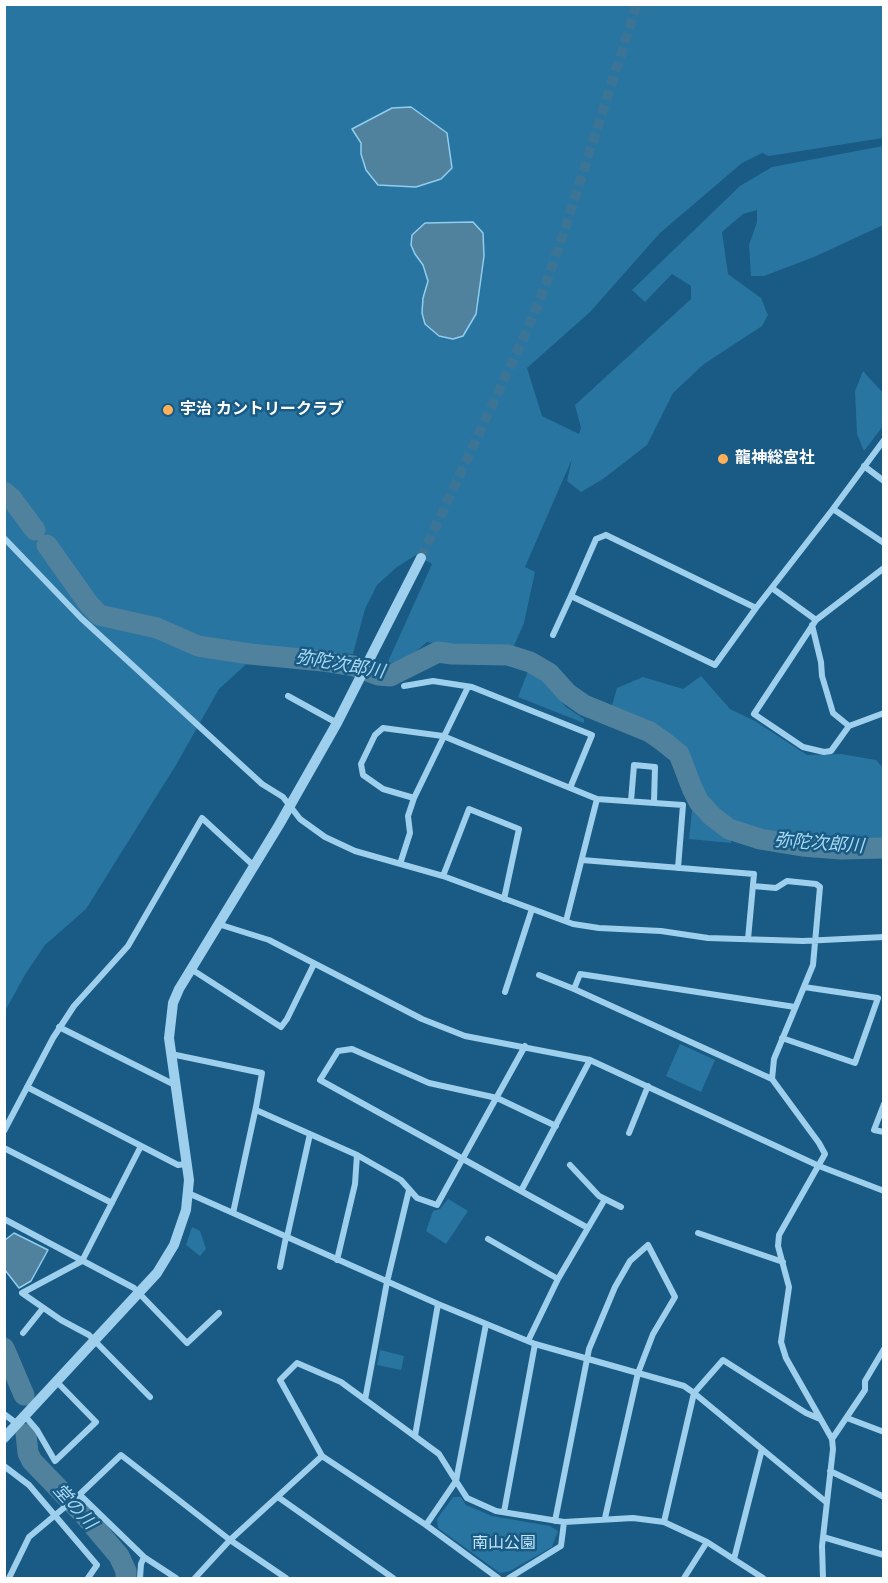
<!DOCTYPE html>
<meta charset="utf-8">
<style>
body{margin:0}
#map{position:relative;width:888px;height:1583px;overflow:hidden;background:#195b84;font-family:"Space Grotesk",sans-serif}
canvas{display:block}
.frame{position:absolute;inset:0;border:6px solid #fff;pointer-events:none}
</style>
<div id="map">
<canvas width="888" height="1583"></canvas>
<div class="frame"></div>
</div>
<script>
const ctx = document.querySelector('canvas').getContext('2d');
ctx.lineJoin = 'round';
function paint(path, color) { ctx.fillStyle = color; ctx.fill(path, 'evenodd'); }
const toPath = rows => new Path2D(rows.map(r => 'M' + r).join(''));
function trace(path, color, width, dash) { ctx.strokeStyle = color; ctx.lineWidth = width; ctx.lineCap = dash ? 'butt' : 'round'; ctx.setLineDash(dash || []); ctx.stroke(path); }
function label(font, color, halo, rows, align = 'center') {
  ctx.font = font + ' "Space Grotesk","Noto Sans JP",sans-serif'; ctx.lineWidth = 5; ctx.setLineDash([]); ctx.textBaseline = 'middle'; ctx.strokeStyle = halo; ctx.fillStyle = color; for (const [text, x, y, turn = 0] of rows) {
    ctx.save(); ctx.translate(x, y); ctx.rotate((+turn || 0) * Math.PI / 180); ctx.textAlign = isNaN(turn) ? turn : align; if (halo) ctx.strokeText(text, 0, 0); ctx.fillText(text, 0, 0); ctx.restore();
  }
}
paint(toPath([
 [5,5,883,5,883,138,769,156,762,153,742,163,660,233,590,312,527,368,542,416,579,434,581,428,575,405,691,299,691,286,672,274,645,302,632,290,740,186,772,167,883,146,883,227,881,226,814,257,764,276,751,276,749,245,757,222,757,210,743,214,722,232,728,274,761,298,768,315,762,326,704,364,673,393,647,445,603,479,581,492,567,481,572,459,525,567,535,572,524,623,513,648,461,647,427,642,407,659,387,664,432,564,416,555,397,567,377,585,365,609,353,654,265,647,219,689,176,765,86,909,45,945,26,973,5,1011],
 [863,371,884,394,883,426,864,451,857,434,855,391],
 [528,671,543,681,566,707,584,719,584,723,518,697],
 [701,676,730,709,755,721,807,755,841,754,876,760,883,768,883,843,806,839,760,833,723,817,699,790,686,755,657,732,611,709,617,688,643,677,683,689],
 [693,802,722,830,732,835,731,843,689,839],
 [680,1044,715,1060,701,1092,666,1076],
 [448,1199,468,1211,446,1244,426,1231,433,1211,440,1209],
 [192,1227,200,1231,206,1249,200,1256,186,1245],
 [380,1350,404,1356,401,1370,377,1365],
 [453,1497,461,1497,466,1505,492,1516,550,1526,558,1531,552,1547,510,1571,500,1573,438,1528,437,1519]
]), '#2875a1');
const water = toPath([
 [411,107,447,133,452,168,441,179,416,187,378,185,366,170,361,154,361,143,352,129,392,108,411,107],
 [473,222,483,233,484,256,476,314,463,336,453,339,439,336,425,324,422,313,423,298,428,281,423,265,415,254,411,245,412,235,425,223,473,222],
 [14,1233,48,1250,31,1281,19,1288,5,1270,5,1240,14,1233]
]);
paint(water, '#50819d');
trace(water, '#90cdee', 1.5);
trace(toPath([
 [4,492,12,499,35,530],
 [47,545,88,603,99,615,157,628,198,646,250,654,323,661,354,666,378,675,390,676,438,652,452,654,508,655,530,662,549,673,567,693,584,705,650,732,664,742,679,754,692,788,699,802,712,816,729,829,760,839,802,846,841,849,884,848],
 [4,1348,24,1395],
 [26,1434,28,1453,32,1461,87,1518,119,1556,126,1571,126,1578]
]), '#50819d', 21);
trace(toPath([
 [421,558,522,341,540,300,562,238,637,4]
]), '#3c7496', 10, [10, 5]);
trace(toPath([
 [864,466,884,481],
 [833,509,884,543],
 [606,535,756,608,715,665,571,596,596,539,606,535],
 [4,538,81,618,262,784,283,797,300,819,325,837,355,851,443,876,573,924,599,928,661,931,708,938,803,941,884,937],
 [884,568,816,620,754,714,803,747,824,752,831,751,849,726,884,713],
 [772,588,816,620],
 [756,608,833,509,884,440],
 [812,625,821,662,822,676,833,713,849,726],
 [553,635,571,596],
 [404,686,433,681,472,687,592,735,570,788],
 [288,696,337,723],
 [414,798,383,789,363,775,361,764,375,735,383,728,443,736,597,799,683,805,678,868],
 [631,801,634,765,655,767,654,802],
 [582,860,754,874,748,939],
 [400,864,410,833,408,816,414,798,468,687],
 [443,876,469,809,519,829,504,899],
 [753,886,776,888,787,881,816,884,820,887,813,965,774,1059,772,1079,819,1143,825,1154,779,1235,778,1246,789,1287,781,1342,786,1358,832,1439,833,1449,822,1546,823,1578],
 [566,921,597,799],
 [218,924,269,940,422,1019,465,1036,590,1060,819,1166,884,1191],
 [191,969,281,1027,287,1019,314,964],
 [539,975,574,989,772,1079],
 [574,989,580,974,795,1007],
 [505,992,532,909],
 [59,1027,175,1085],
 [782,1038,855,1063,878,998,804,987],
 [171,1054,262,1073,256,1107,233,1213],
 [27,1087,178,1165,186,1164],
 [884,1104,874,1130,884,1132],
 [256,1110,357,1155,401,1180,417,1198,437,1205,525,1046],
 [556,1126,497,1098,429,1083,352,1049,338,1051,320,1080,588,1228],
 [4,1131,53,1038,74,1006,128,946,202,818,254,866],
 [629,1133,648,1086],
 [141,1146,82,1261,22,1293,61,1320,89,1335,150,1397],
 [4,1148,112,1203],
 [570,1165,599,1196,621,1207],
 [521,1191,590,1060],
 [188,1193,438,1304,535,1344,684,1386,694,1393,826,1502],
 [4,1219,134,1288,187,1343,219,1313],
 [698,1233,783,1262],
 [287,1237,310,1134],
 [488,1239,558,1279],
 [337,1260,355,1184,357,1155],
 [280,1267,286,1237],
 [486,1324,456,1481,426,1525,322,1456,280,1380,297,1363,341,1382,439,1454,456,1481,467,1498,496,1511,564,1522,633,1518,664,1522,707,1542,763,1578],
 [23,1333,43,1308],
 [528,1341,558,1279,605,1199],
 [365,1400,387,1282,409,1190],
 [4,1414,16,1423],
 [24,1415,37,1430,55,1461,96,1422,56,1381],
 [847,1418,884,1432],
 [415,1436,438,1304],
 [832,1439,865,1390,865,1381,884,1349],
 [4,1466,29,1485,97,1565,88,1578],
 [830,1471,884,1497],
 [80,1495,144,1557,176,1578],
 [278,1497,393,1578],
 [504,1512,535,1344],
 [555,1521,589,1349,615,1287,630,1261,648,1245,675,1297,653,1334,638,1373,605,1518],
 [664,1522,694,1393,723,1360,806,1413,820,1419],
 [426,1525,498,1578],
 [823,1537,884,1555],
 [734,1559,762,1449],
 [9,1578,29,1537,78,1496,121,1455,230,1540,286,1578],
 [140,1578,141,1564,144,1557],
 [195,1578,230,1540,322,1456],
 [509,1578,561,1546,564,1522],
 [684,1578,707,1542]
]), '#9ecfec', 6);
trace(toPath([
 [4,1438,157,1273,174,1245,186,1210,189,1180,169,1038,173,1003,179,989,279,825,337,723,421,558]
]), '#9ecfec', 10);
for (const [x, y, r, color] of [
 [168,410,6,"#ffb058"],
 [723,459,6,"#ffb058"]
]) { const dot = new Path2D(); dot.arc(x, y, r, 0, 2 * Math.PI); ctx.fillStyle = color; ctx.fill(dot); trace(dot, '#195b84', 2); }
label('bold 16px', '#fff', '#195b84', [
 ["宇治 カントリークラブ",180,410],
 ["龍神総宮社",735,459]
], 'left');
label('16px', '#c3e5f9', '#195b84', [
 ["南山公園",504,1544]
]);
label('italic 18px', '#a9d9f3', '#195b84', [
 ["弥陀次郎川",340,665,10],
 ["弥陀次郎川",819,844,4],
 ["堂の川",74,1507,48]
]);
</script>
